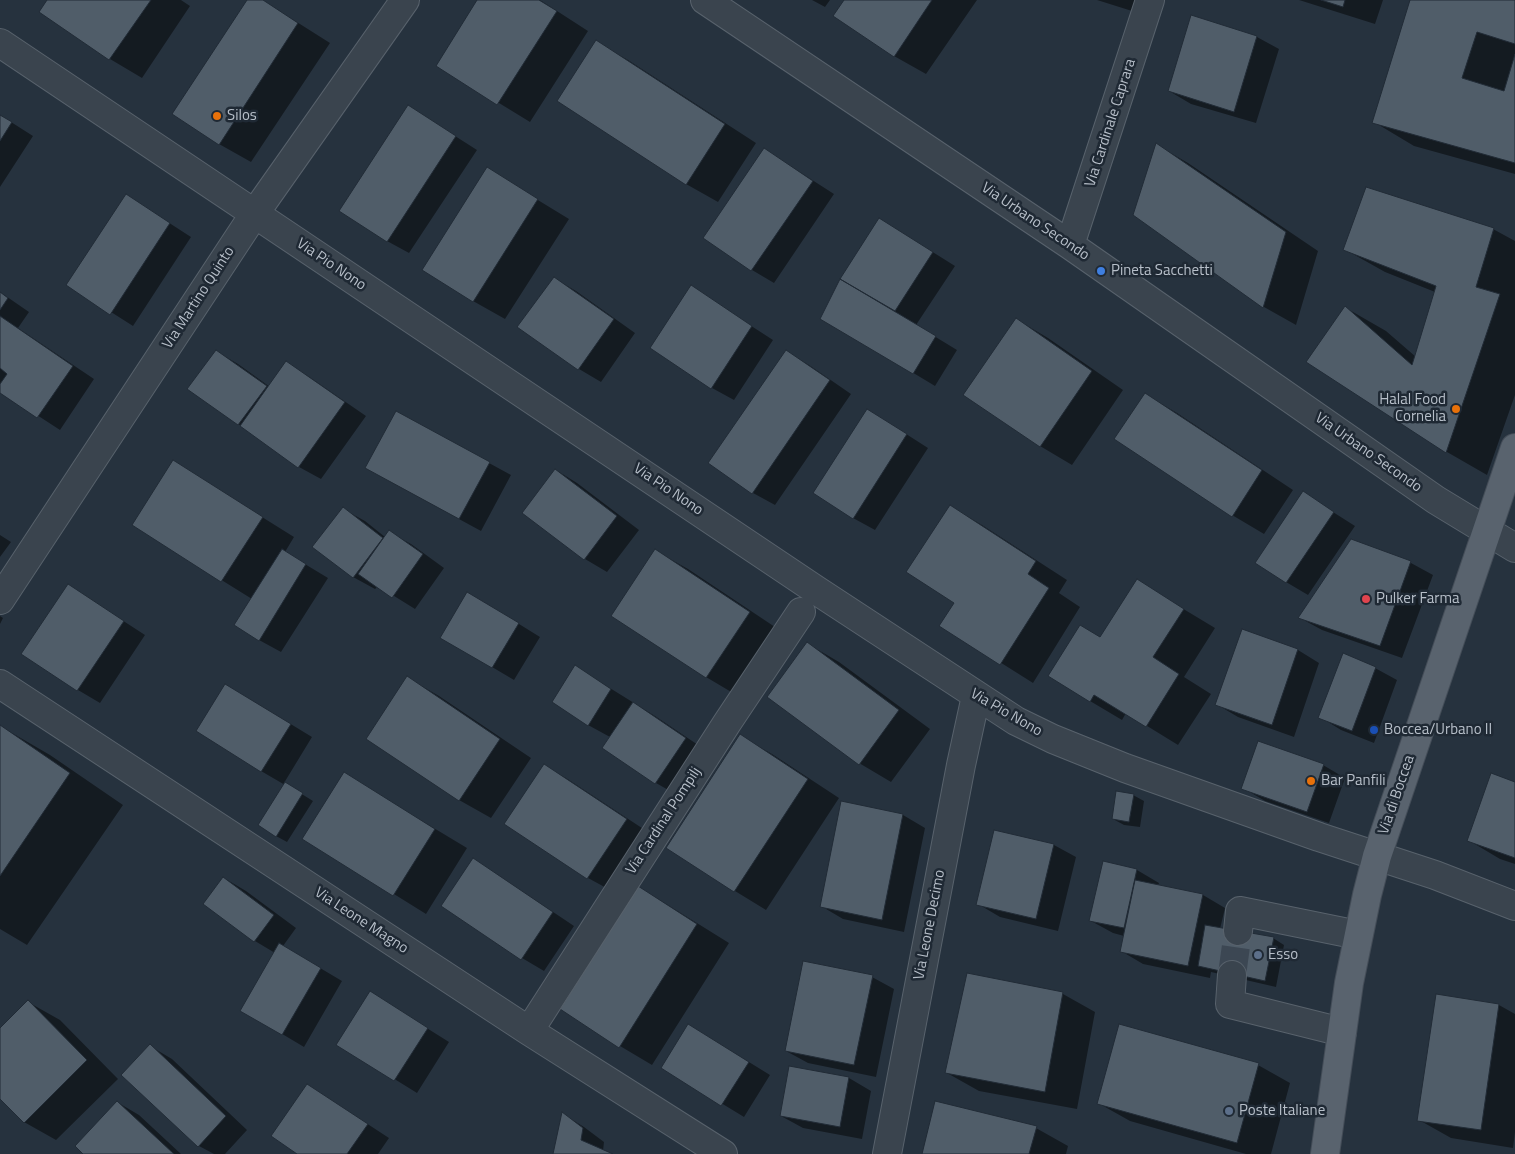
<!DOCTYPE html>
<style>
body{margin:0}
canvas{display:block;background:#26323e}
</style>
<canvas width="1515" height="1154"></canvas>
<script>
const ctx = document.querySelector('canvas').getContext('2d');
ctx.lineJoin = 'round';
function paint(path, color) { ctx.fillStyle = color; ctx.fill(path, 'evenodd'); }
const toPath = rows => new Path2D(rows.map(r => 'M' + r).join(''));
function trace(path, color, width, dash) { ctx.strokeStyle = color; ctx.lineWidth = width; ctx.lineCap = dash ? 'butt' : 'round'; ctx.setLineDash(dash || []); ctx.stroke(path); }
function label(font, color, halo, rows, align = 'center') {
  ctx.font = font + ' "Titillium Web",sans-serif'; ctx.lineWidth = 5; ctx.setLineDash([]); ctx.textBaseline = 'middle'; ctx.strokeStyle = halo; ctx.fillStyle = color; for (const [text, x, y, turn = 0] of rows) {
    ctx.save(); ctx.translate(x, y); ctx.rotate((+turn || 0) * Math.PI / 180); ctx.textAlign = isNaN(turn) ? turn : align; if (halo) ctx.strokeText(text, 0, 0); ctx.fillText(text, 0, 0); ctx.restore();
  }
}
paint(toPath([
 [49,0,181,0,190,6,142,78,110,59,41,12],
 [248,0,262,0,330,43,251,162,219,144],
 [479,0,540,0,588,31,530,122,437,65],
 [812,0,830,0,825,7],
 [845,0,977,0,926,74,894,56],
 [1097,0,1135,0,1132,11],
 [1299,0,1383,0,1375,24],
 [1411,0,1515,1,1515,174,1414,146,1374,122],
 [1257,37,1279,49,1256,123,1191,104,1169,91],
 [596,42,628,60,756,143,718,202,686,184],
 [0,115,33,136,0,187],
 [430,120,477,150,409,253,387,241],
 [1157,145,1188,163,1318,251,1296,325,1264,307,1135,215],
 [764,149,834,194,774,283,752,270,705,238],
 [487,169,569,219,505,319,473,301],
 [126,195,191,237,133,326,67,284],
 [880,219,955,266,916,325,957,350,935,386,822,318,841,279],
 [1493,229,1515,241,1515,395,1487,475,1447,452,1307,361,1346,308,1386,331,1416,357,1435,292,1385,272,1344,249],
 [554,278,576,291,635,333,601,382,579,369],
 [691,287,773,340,734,400,712,388],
 [0,292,29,312,18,328,94,379,60,430,0,391],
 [1016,319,1048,338,1123,390,1072,465,1040,446],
 [216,351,238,364,270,387,286,363,308,376,366,416,321,479,299,467,189,389],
 [787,352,809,365,851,394,775,505,753,493],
 [1145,394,1177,413,1293,490,1264,534,1232,515],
 [889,423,928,448,875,530,853,518],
 [174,462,294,537,285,552,328,578,281,652,259,640,252,599,133,525],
 [489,463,511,475,481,531,389,481],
 [556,470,577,483,639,530,607,572,585,559,524,512],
 [1303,493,1355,526,1308,595,1286,582],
 [950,506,982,525,1067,580,1059,593,1080,607,1033,683,941,625,955,602],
 [343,509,365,521,385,537,389,532,411,544,444,568,415,609,378,586,375,589,353,577],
 [0,535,11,542,0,557],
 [1352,540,1411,563,1433,575,1402,658,1322,630,1300,618],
 [656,551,688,569,781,631,738,696,706,677],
 [1137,581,1215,628,1184,677,1211,694,1178,745,1126,713,1122,720,1090,701,1101,638],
 [68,585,145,635,100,703,78,690,23,653],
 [490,606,540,637,514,680,492,667],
 [0,616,3,618,0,624],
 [808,644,839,662,930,729,891,782,859,763],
 [1298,650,1319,663,1294,737,1238,717,1216,704],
 [576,667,655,716,707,751,677,795,656,783,610,737,588,725],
 [1375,668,1397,680,1374,743,1341,730,1320,717],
 [408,678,439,696,531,758,491,818,459,800],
 [248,698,312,737,284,783,313,801,287,842,276,836,285,785,261,771],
 [0,726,50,755,123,805,27,945,0,929],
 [740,736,772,754,839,798,766,910,735,891,668,847],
 [1323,765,1345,778,1329,823,1265,801,1243,788],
 [544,766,566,778,648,832,610,890,588,878],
 [344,774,467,848,426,914,304,838],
 [1515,783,1515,864,1500,859,1468,840],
 [1133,795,1144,801,1140,827,1124,825,1113,819],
 [842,803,903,815,925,828,904,932,843,919,821,906],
 [1054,845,1076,857,1058,931,1000,917,978,904],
 [473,860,495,873,574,926,544,971,522,958],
 [1137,870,1159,883,1158,886,1203,895,1225,908,1220,929,1273,938,1284,945,1276,987,1211,972,1210,978,1143,964,1121,951,1124,936,1113,933,1091,921],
 [224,878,246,891,296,928,283,946,342,981,304,1047,242,1010,275,953,255,941,205,904],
 [639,887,729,943,652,1065,620,1046],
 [968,974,1063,994,1095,1012,1077,1109,979,1091,947,1073],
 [872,977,894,989,876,1077,808,1063,786,1051],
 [371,993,449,1042,417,1093,338,1044],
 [1437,996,1499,1005,1515,1014,1515,1132,1513,1148,1451,1138,1419,1120],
 [28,1002,60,1020,118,1079,56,1140,24,1122,0,1097,0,1030],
 [710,1038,770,1075,744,1117,662,1067],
 [150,1046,172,1059,247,1130,225,1154,214,1154,199,1146],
 [1258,1065,1290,1083,1271,1154,1246,1154,1130,1121,1098,1103],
 [790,1068,849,1078,871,1091,862,1139,803,1128,781,1116],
 [308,1085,389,1138,378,1154,300,1154],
 [117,1102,139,1115,181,1154,85,1154],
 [563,1114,584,1127,604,1142,603,1151,610,1154,555,1154],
 [1036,1128,1068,1146,1066,1154,923,1154]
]), '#0007');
const building = toPath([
 [47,0,151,0,109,60,39,12,47,0],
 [247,0,263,0,298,23,219,145,172,114,247,0],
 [477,0,539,0,557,11,497,105,436,66,477,0],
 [844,0,932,0,894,57,833,16,844,0],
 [1321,0,1345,0,1343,7,1321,0],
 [1410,0,1515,0,1515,44,1477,32,1462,78,1504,91,1515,54,1515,163,1372,123,1410,0],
 [1191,15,1257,36,1234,112,1168,91,1191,15],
 [596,40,725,124,686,185,557,101,596,40],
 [408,105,456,136,387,242,339,211,408,105],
 [0,115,12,122,0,141,0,115],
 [1156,143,1286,232,1263,308,1133,215,1156,143],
 [764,148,813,181,751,271,703,238,764,148],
 [487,167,538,199,473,302,422,270,487,167],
 [1366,187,1494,228,1476,287,1500,294,1446,453,1306,362,1345,306,1412,365,1436,286,1343,250,1366,187],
 [126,194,170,223,110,315,66,285,126,194],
 [879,218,933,252,895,311,840,279,879,218],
 [554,277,614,319,578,370,517,327,554,277],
 [840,279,936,336,913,374,820,319,840,279],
 [691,285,752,326,711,389,650,348,691,285],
 [0,292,8,298,0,310,0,292],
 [0,316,73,366,37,418,0,393,0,384,7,374,0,368,0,316],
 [1016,318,1092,371,1040,447,963,395,1016,318],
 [216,350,267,386,238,425,187,389,216,350],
 [786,350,830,380,752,494,708,463,786,350],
 [286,361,345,402,298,468,240,426,286,361],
 [1145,393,1262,470,1232,517,1114,439,1145,393],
 [867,409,907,434,853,519,813,493,867,409],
 [396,411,490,462,459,519,365,468,396,411],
 [173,460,263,517,221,582,132,525,173,460],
 [555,469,617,516,584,560,522,513,555,469],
 [1303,491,1334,512,1286,583,1255,563,1303,491],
 [950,505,1036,561,1028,574,1049,588,1000,665,939,626,954,603,906,572,950,505],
 [343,507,383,538,353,578,312,547,343,507],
 [389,530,423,554,392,598,358,574,389,530],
 [1351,539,1411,561,1380,646,1298,618,1351,539],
 [282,549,306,564,259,641,234,625,282,549],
 [655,549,750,612,706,678,611,616,655,549],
 [1137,579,1184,609,1153,657,1179,674,1146,727,1094,695,1090,702,1048,676,1080,625,1100,637,1137,579],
 [68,584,124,621,77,691,21,654,68,584],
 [467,592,519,623,492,668,440,638,467,592],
 [1242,629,1298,649,1272,725,1215,705,1242,629],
 [807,642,899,710,859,765,767,697,807,642],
 [1343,653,1376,667,1352,731,1318,718,1343,653],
 [575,665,611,689,588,726,552,702,575,665],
 [407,676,500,739,459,801,366,739,407,676],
 [225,684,291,724,261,772,196,731,225,684],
 [633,702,686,738,655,784,602,748,633,702],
 [0,725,70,773,0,876,0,725],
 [740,734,808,779,734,892,666,848,740,734],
 [1258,741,1324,764,1307,812,1241,789,1258,741],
 [544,764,627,819,587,879,504,824,544,764],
 [344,772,435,829,393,896,302,839,344,772],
 [1491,773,1515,782,1515,858,1467,841,1491,773],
 [285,782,303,793,276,837,258,825,285,782],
 [1116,791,1134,794,1129,822,1112,819,1116,791],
 [841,801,903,814,882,920,820,907,841,801],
 [994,830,1054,844,1036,919,976,905,994,830],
 [473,858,553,912,521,960,441,906,473,858],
 [1103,861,1137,869,1124,928,1089,921,1103,861],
 [223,877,274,915,254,942,203,904,223,877],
 [1135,880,1203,894,1188,966,1120,952,1135,880],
 [638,886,697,924,619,1048,560,1009,638,886],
 [1205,925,1274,937,1265,981,1198,966,1205,925],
 [279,943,321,968,282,1035,240,1011,279,943],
 [803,961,873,975,854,1065,785,1051,803,961],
 [967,973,1063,992,1045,1092,945,1073,967,973],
 [370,991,428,1028,394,1081,336,1045,370,991],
 [1436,994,1499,1004,1481,1130,1417,1121,1436,994],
 [28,1000,87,1060,24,1123,0,1099,0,1028,28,1000],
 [688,1024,749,1062,721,1106,661,1068,688,1024],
 [1119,1024,1259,1063,1237,1143,1097,1104,1119,1024],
 [150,1044,226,1116,198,1147,121,1075,150,1044],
 [789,1066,849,1077,840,1127,780,1116,789,1066],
 [307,1084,368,1124,347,1154,297,1154,271,1136,307,1084],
 [117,1101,174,1154,83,1154,75,1146,117,1101],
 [935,1101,1037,1126,1029,1154,922,1154,935,1101],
 [562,1112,583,1128,581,1140,613,1154,553,1154,562,1112]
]);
paint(building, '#505d69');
trace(building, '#212b36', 1);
trace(toPath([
 [1232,975,1238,931]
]), '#3c4753', 28, [28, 14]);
const minor = toPath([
 [705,0,1070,245,1436,500,1515,548],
 [0,43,816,590,1016,721,1053,739,1125,768,1319,837,1435,875,1515,906],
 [1070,245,1150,0],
 [0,600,255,213,405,0],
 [0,684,529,1031,723,1154],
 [1238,931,1240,911,1358,935],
 [1232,975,1230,1004,1342,1032],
 [529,1031,727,723,801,612],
 [887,1154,961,765,976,696]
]);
const major = toPath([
 [1325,1154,1349,983,1367,895,1377,856,1515,448]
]);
trace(minor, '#58626c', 30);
trace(major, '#444d58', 30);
trace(minor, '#3a444e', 28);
trace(major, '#59636e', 28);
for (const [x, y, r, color] of [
 [217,116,5,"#e8710a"],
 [1101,271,5,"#3f7fe0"],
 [1456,409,5,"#e8710a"],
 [1366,599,5,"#e0444e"],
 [1374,730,5,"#1a4fb4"],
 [1311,781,5,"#e8710a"],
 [1258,955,5,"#5c6f8a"],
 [1229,1111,5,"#5c6f8a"]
]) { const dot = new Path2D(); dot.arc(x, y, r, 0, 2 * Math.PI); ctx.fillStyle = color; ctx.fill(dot); trace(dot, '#1f2934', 2); }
label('15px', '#b7bfc9', '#1f2934', [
 ["Silos",227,116],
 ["Pineta Sacchetti",1111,271],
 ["Halal Food",1446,400,"right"],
 ["Cornelia",1446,417,"right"],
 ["Pulker Farma",1376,599],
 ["Boccea/Urbano II",1384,730],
 ["Bar Panfili",1321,781],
 ["Esso",1268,955],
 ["Poste Italiane",1239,1111]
], 'left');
label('15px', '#b7bfc9', '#1f2934', [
 ["Via Cardinale Caprara",1111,123,-72],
 ["Via Urbano Secondo",1035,222,34],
 ["Via Pio Nono",331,265,34],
 ["Via Martino Quinto",199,298,-57],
 ["Via Urbano Secondo",1368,453,35],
 ["Via Pio Nono",668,490,34],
 ["Via Pio Nono",1006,713,30],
 ["Via di Boccea",1397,795,-71],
 ["Via Cardinal Pompilj",664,821,-57],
 ["Via Leone Magno",361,921,33],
 ["Via Leone Decimo",930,925,-79]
]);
</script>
